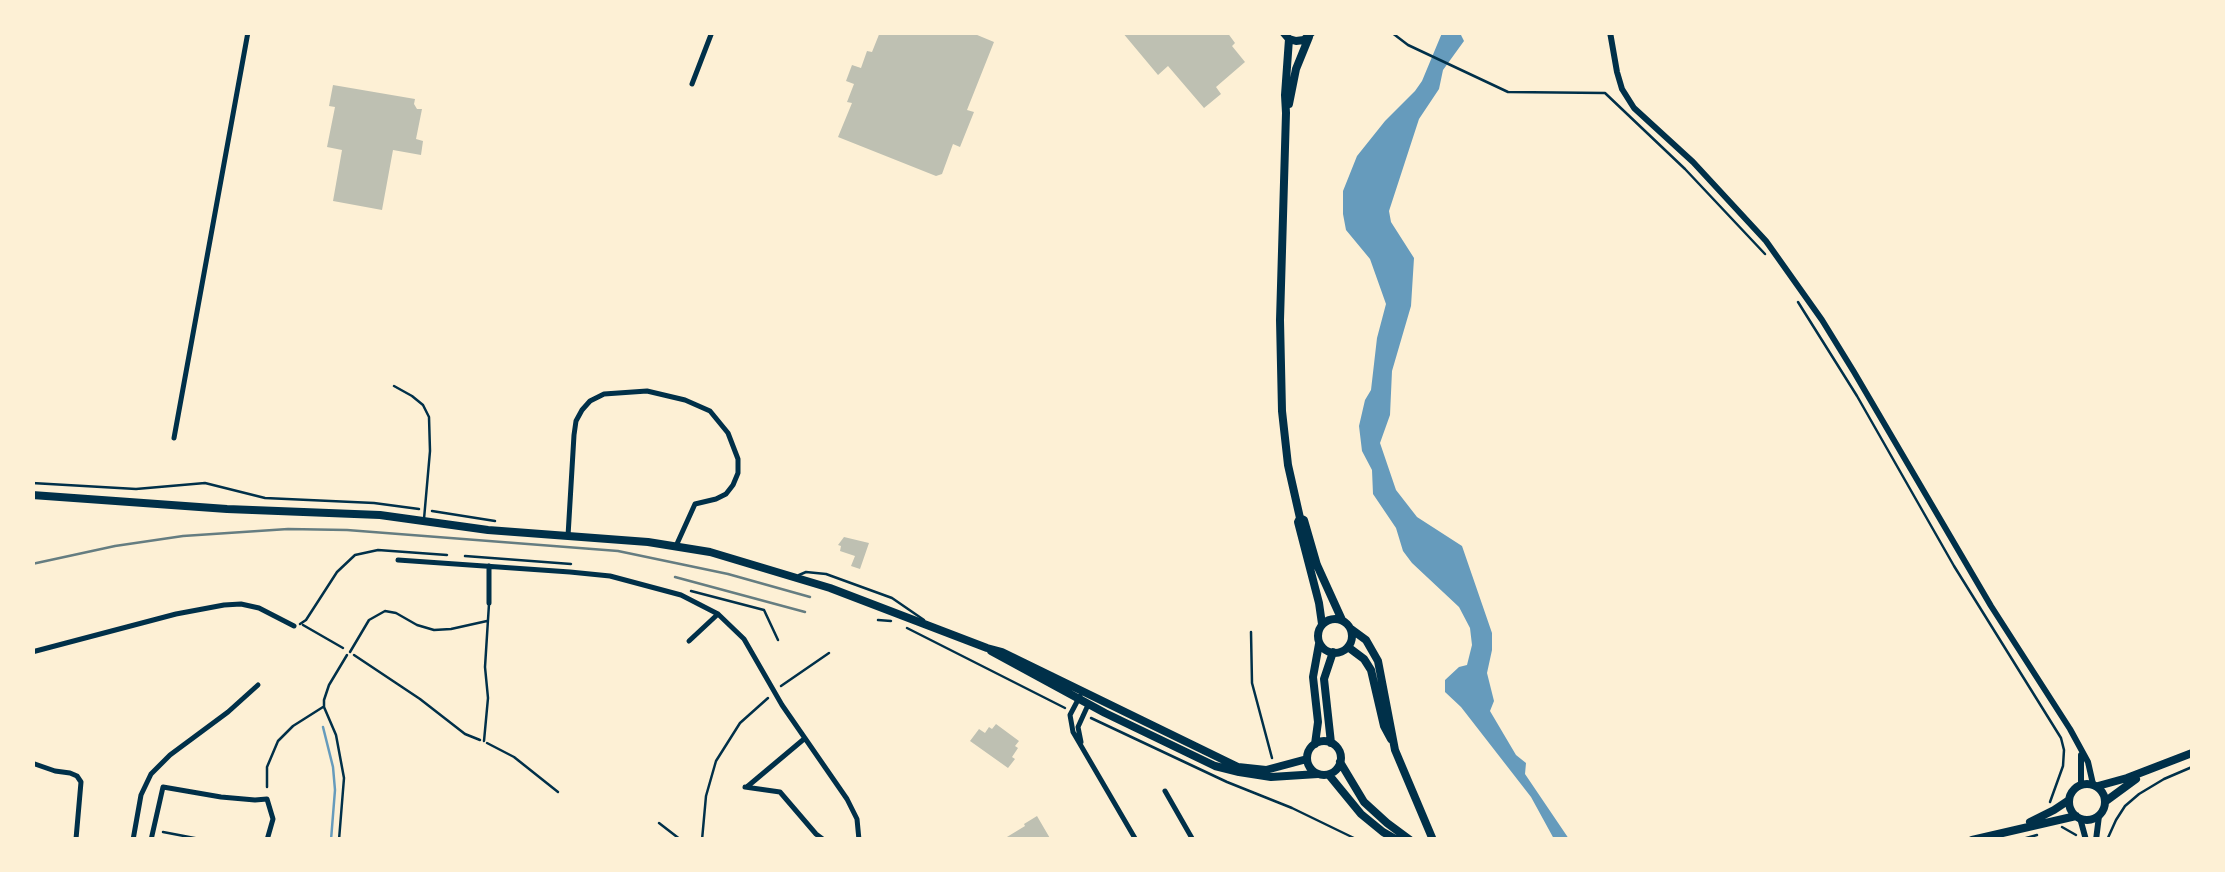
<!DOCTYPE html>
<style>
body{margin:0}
#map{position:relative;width:2225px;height:872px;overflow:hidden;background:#fdf0d5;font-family:"Work Sans",sans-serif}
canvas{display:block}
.frame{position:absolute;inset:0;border:35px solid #fdf0d5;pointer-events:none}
</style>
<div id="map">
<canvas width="2225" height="872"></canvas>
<div class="frame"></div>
</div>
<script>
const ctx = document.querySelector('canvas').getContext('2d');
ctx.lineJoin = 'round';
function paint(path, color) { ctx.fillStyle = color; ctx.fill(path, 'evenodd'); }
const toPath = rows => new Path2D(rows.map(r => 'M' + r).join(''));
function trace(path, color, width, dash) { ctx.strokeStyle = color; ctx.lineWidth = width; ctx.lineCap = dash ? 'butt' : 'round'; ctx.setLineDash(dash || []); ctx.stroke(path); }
paint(toPath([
 [1442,33,1460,33,1464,41,1443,70,1439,89,1419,119,1389,211,1391,222,1414,258,1411,306,1392,371,1390,415,1380,443,1396,490,1417,517,1462,546,1492,633,1492,650,1487,673,1494,701,1490,711,1516,755,1526,763,1525,774,1569,839,1554,839,1531,797,1461,707,1445,692,1445,680,1459,667,1467,665,1472,645,1470,628,1459,607,1412,563,1403,551,1396,528,1373,494,1372,470,1362,451,1359,426,1365,400,1371,390,1377,338,1386,304,1370,259,1346,230,1343,214,1343,191,1357,156,1385,121,1415,91,1422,81]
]), '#669bbc');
trace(toPath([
 [323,727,333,767,335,790,331,840]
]), '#669bbc', 2.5);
paint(toPath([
 [880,32,970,32,994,42,967,110,974,112,960,147,953,144,942,174,936,176,838,137,852,103,847,102,854,84,846,81,852,65,861,68,867,51,872,52],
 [1122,32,1227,32,1235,43,1232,46,1245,62,1216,87,1221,94,1204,108,1168,66,1158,75],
 [333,85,415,99,414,104,417,109,422,109,416,139,423,141,421,155,393,150,382,210,333,201,342,150,327,147,335,107,329,106],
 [844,537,869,543,860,569,851,566,855,556,840,551,841,546,838,545],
 [996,724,1019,741,1015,746,1018,748,1012,757,1015,759,1008,768,970,741,979,729,985,733,989,727,992,729],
 [1037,816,1051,840,1002,840,1025,826,1024,824]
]), '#bec0b2');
trace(toPath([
 [1391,32,1408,45,1508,92,1605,93,1685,169,1765,254],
 [1798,302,1857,396,1954,566,2061,738,2064,750,2063,766,2050,802],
 [32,483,136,489,205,483,265,498,374,503,419,509],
 [432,511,495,521],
 [465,556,571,564],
 [691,591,764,610,778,640],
 [878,620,891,621],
 [300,624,306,620,337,572,355,555,378,550,447,555],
 [303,625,343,648],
 [907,628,1065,708],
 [1251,632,1252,683,1272,758],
 [354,655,420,699,465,734,480,740],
 [781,686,829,653],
 [1091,718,1227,782,1292,808,1358,840],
 [487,743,514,757,558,792],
 [267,787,267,767,278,741,293,726,323,707],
 [2062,827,2076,835],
 [163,832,205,840],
 [339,840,344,778,336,735,324,707,324,700,329,685,347,655],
 [702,840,706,796,716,761,740,723,768,698],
 [2019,840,2037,835],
 [2107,840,2116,820,2125,806,2139,794,2164,779,2192,767]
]), '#003049', 2.5);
trace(toPath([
 [394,386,412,396,423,405,429,417,430,451,424,519],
 [799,575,806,572,826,574,892,598,924,620],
 [350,652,369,620,385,611,396,613,417,625,434,630,451,629,487,621],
 [484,741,488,698,485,667,489,604],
 [659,823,681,840]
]), '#003049', 2.5);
trace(toPath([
 [692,84,712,32],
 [174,438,248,32],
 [568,536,574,435,576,421,582,410,590,401,604,394,647,391,685,400,710,411,728,433,738,459,738,473,733,485,726,494,716,499,695,504,676,546],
 [398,560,570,572,610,576,681,595,718,614,744,639,782,705,847,799,857,819,859,840],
 [489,603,489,566],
 [689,641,718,614],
 [32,652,176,614,224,605,241,604,259,608,294,626],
 [1080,696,1070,715,1073,732,1136,840],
 [1081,742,1078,727,1088,705],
 [32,763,55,771,70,773,77,776,81,782,76,839],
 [748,786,804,739],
 [745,787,780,792,816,834,824,840],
 [1165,791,1193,840],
 [133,840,141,795,151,774,170,755,228,712,258,685],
 [151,840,163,787,221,797,255,800,267,799,273,819,267,840]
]), '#003049', 5);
trace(toPath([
 [1610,32,1617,72,1622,89,1634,108,1693,162,1766,241,1822,320,1854,372,1991,606,2070,729,2088,762,2093,784],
 [2081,755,2081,784],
 [2080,818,2086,840],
 [2096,840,2099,816]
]), '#003049', 6);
trace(toPath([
 [1283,32,1289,39,1296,41,1304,40,1312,32],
 [1289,39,1285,95,1286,113,1280,320,1282,411,1288,465,1300,518,1298,522,1319,603,1322,624],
 [1289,104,1296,69,1309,37],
 [32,495,227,509,380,515,488,530,648,542,710,552,830,588,987,648,1002,652,1238,767,1266,770,1307,759],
 [1300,518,1304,520,1317,565,1342,620],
 '1318 636a17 17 0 1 1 34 0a17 17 0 1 1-34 0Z',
 [1351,629,1366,640,1378,661,1395,750,1433,840],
 [1348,647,1364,659,1371,670,1384,726,1391,739],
 [991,651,1105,713,1215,766,1239,772,1271,777,1318,774],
 '1307 758a17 17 0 1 1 34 0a17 17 0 1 1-34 0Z',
 [1331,743,1324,679,1333,652],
 [1315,744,1318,722,1313,677,1319,644],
 [1340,762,1364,802,1387,823,1410,840],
 [1329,775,1361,814,1383,832,1397,840],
 '2069 802a18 18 0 1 1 36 0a18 18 0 1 1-36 0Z',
 [2098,786,2127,778,2192,753],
 [2106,801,2136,779],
 [2030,822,2054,810,2069,800],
 [1972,840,2076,816]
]), '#003049', 8);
trace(toPath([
 [32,564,115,546,183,536,288,529,347,530,618,551,728,574,810,597],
 [675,577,805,612]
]), '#657d81', 2.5);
</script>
